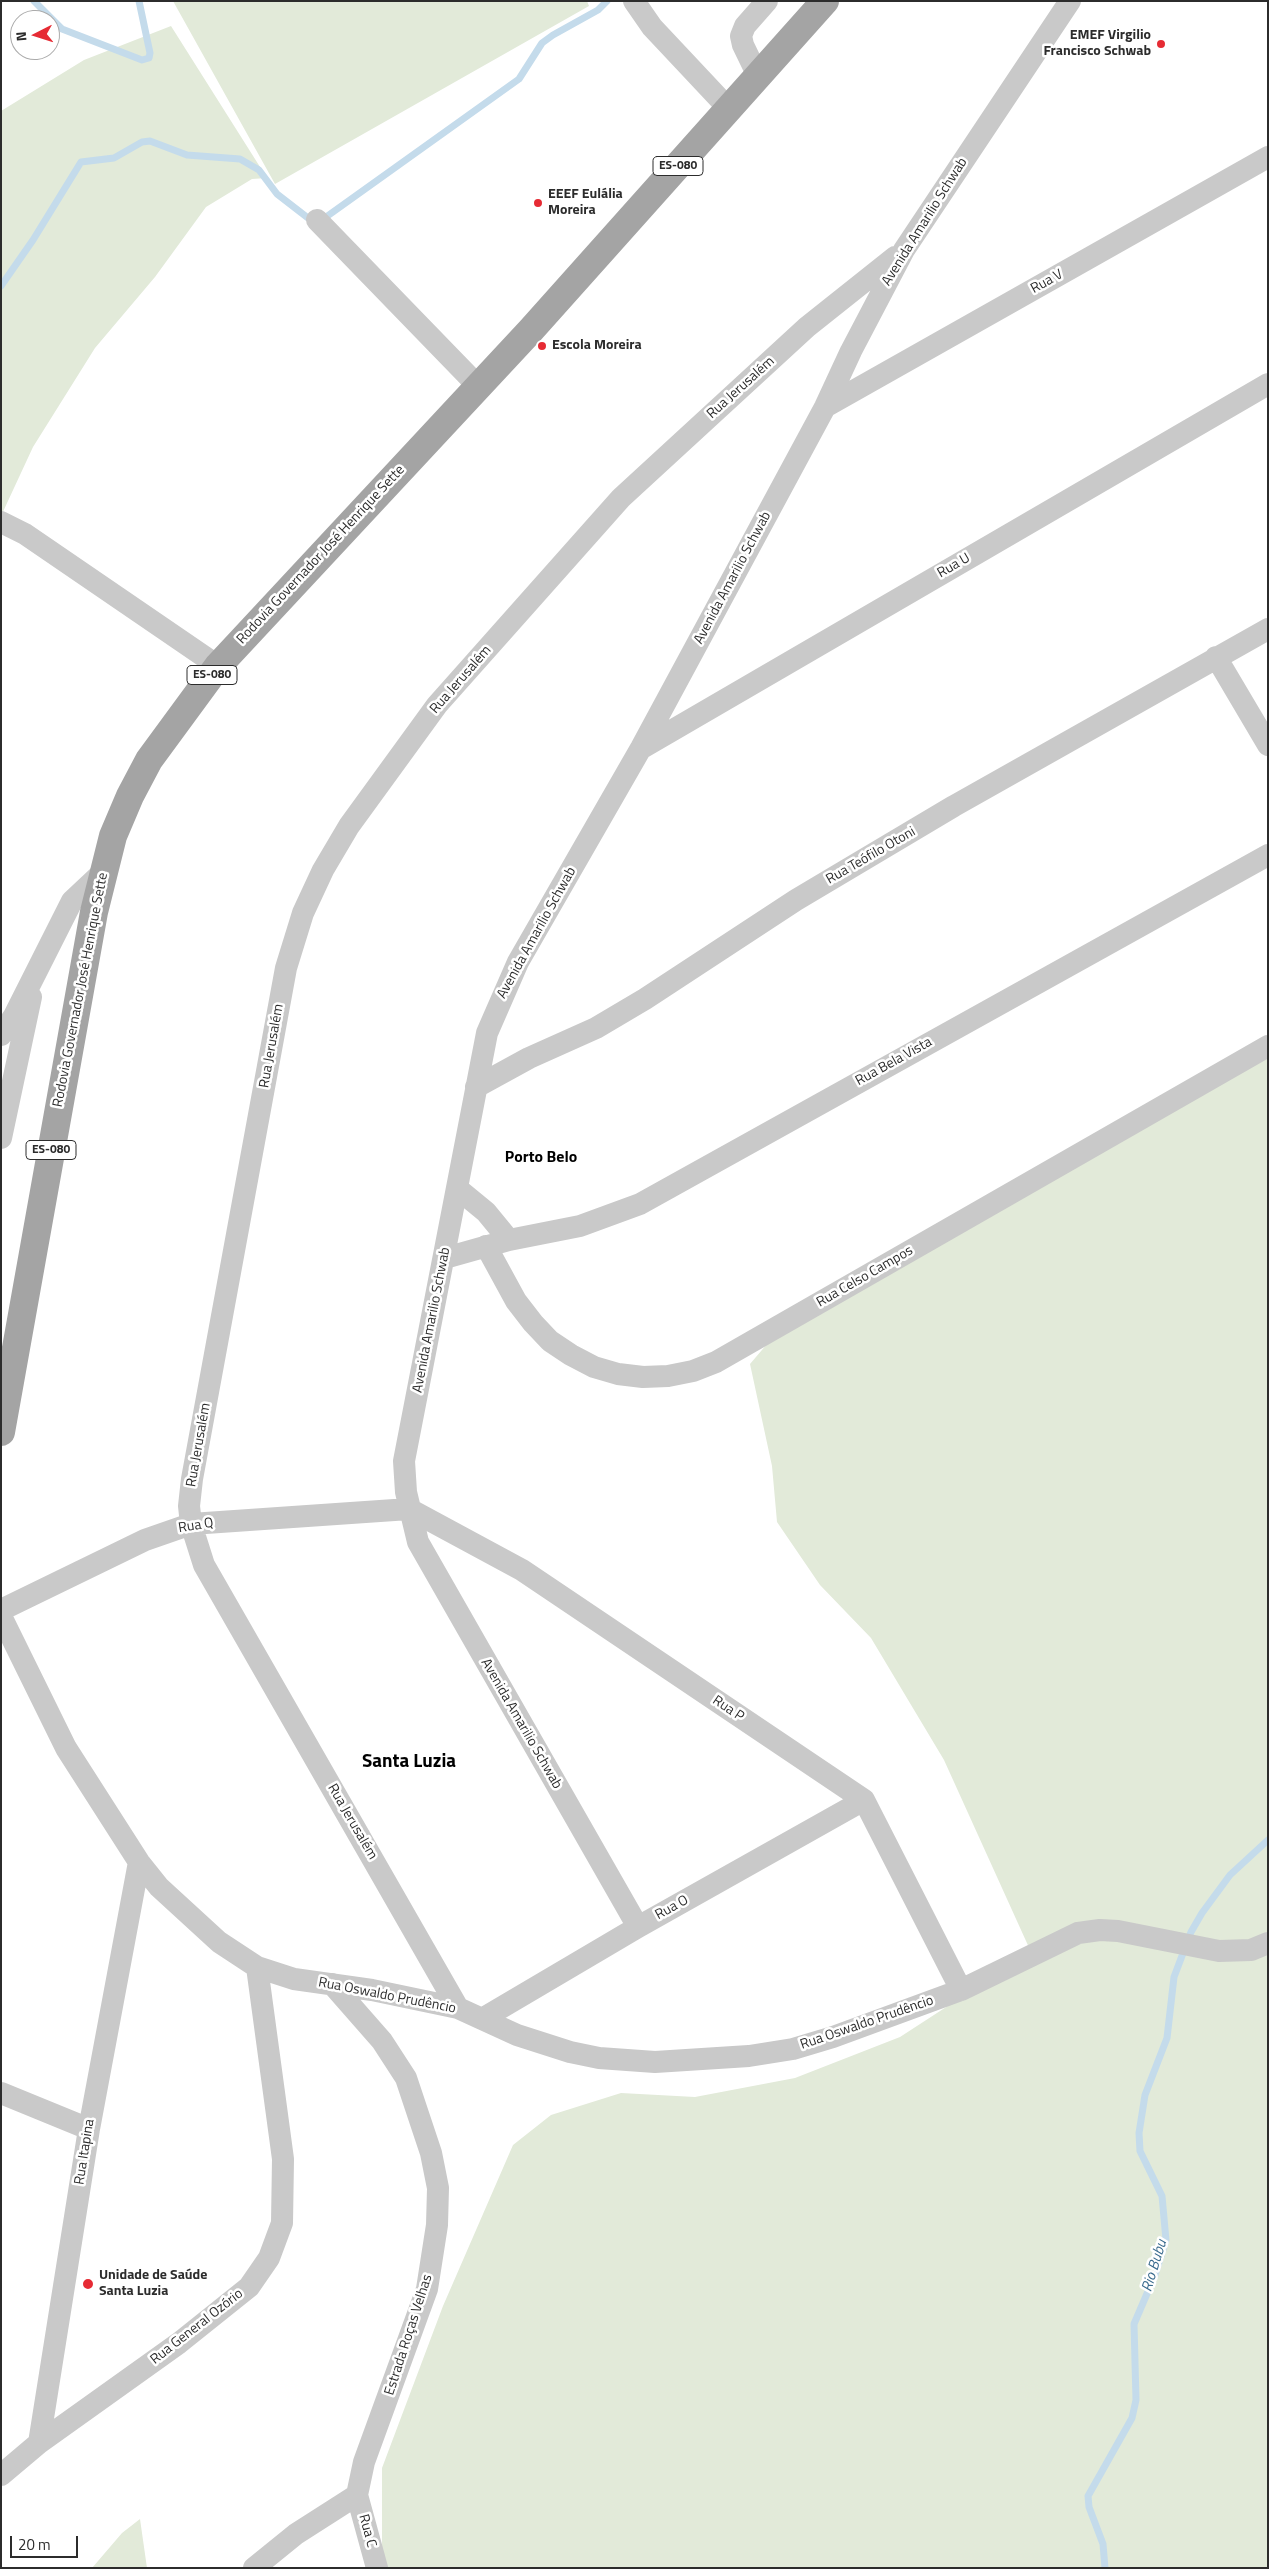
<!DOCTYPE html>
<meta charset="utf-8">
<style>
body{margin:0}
#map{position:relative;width:1269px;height:2569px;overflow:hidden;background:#fff;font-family:"Titillium Web",sans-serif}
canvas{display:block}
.frame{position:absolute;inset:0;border:2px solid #2c2c2c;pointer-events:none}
.north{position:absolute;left:10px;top:10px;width:50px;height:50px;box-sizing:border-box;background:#fff;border:1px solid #ababab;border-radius:50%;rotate:265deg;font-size:14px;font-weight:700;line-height:20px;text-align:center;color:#2c2c2c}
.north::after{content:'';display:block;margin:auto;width:18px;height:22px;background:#e62b34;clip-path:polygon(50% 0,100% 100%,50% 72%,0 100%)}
.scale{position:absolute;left:10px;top:2536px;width:68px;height:22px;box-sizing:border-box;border:2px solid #2c2c2c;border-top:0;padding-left:6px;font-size:15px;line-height:18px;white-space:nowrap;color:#2c2c2c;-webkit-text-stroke:4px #fff;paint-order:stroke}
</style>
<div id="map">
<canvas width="1269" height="2569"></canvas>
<div class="frame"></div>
<div class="north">N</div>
<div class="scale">20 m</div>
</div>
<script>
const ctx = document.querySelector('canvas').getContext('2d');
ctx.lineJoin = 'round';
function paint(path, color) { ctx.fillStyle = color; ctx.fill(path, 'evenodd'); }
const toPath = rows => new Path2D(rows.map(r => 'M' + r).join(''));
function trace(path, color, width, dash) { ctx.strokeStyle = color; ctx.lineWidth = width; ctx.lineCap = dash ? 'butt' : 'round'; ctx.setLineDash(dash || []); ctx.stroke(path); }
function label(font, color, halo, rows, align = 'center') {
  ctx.font = font + ' "Titillium Web",sans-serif'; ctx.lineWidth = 5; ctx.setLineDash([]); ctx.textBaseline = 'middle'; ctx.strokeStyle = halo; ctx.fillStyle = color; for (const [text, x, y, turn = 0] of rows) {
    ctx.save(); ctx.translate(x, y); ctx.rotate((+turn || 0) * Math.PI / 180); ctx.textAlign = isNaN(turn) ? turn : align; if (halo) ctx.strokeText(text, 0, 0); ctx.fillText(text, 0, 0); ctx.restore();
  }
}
paint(toPath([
 [173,1,587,1,589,6,275,184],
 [171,26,267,178,252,179,206,207,155,277,95,348,33,447,1,516,1,111,84,60],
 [1268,1054,1268,2568,382,2568,382,2468,443,2306,513,2145,551,2115,621,2093,695,2097,795,2078,900,2037,1031,1952,944,1760,871,1638,820,1585,777,1522,772,1466,750,1364,773,1337],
 [140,2519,147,2568,92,2568,122,2533]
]), '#e2ead9');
trace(toPath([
 [34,1,62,29,142,60,149,58,150,53,139,1],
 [1,286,33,240,81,162,114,158,142,142,150,141,187,155,240,159,259,170,277,194,308,218,326,217,519,79,542,43,553,35,598,10,607,1],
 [1105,2568,1103,2544,1089,2507,1088,2496,1132,2418,1136,2400,1134,2324,1155,2275,1166,2240,1162,2196,1140,2151,1139,2133,1145,2095,1167,2038,1174,1977,1191,1932,1202,1913,1230,1875,1268,1840]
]), '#c4dbeb', 7);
trace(toPath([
 [634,1,652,27,729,109],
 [758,76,743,45,741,36,745,26,767,1],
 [317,220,478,386],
 [825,407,1268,157],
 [1,522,25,534,218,666],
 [1216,657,1268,745],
 [642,748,1268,384],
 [1,1035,14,1016,72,901,105,870],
 [476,1087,529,1058,596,1028,645,999,796,900,954,806,1268,629],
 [1,1138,31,997],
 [458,1189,486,1212,509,1240],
 [486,1246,516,1301,533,1323,550,1341,571,1355,594,1367,618,1374,643,1377,668,1376,693,1371,716,1362,1268,1046],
 [445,1258,509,1240,580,1226,640,1204,1268,855],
 [1,1610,145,1540,191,1524,409,1509,522,1570,864,1800,961,1990],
 [1,1616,66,1748,139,1862,159,1887,219,1942,257,1967,294,1979,372,1990,458,2008,517,2035,570,2052,599,2058,655,2062,749,2056,793,2049,833,2037,961,1990,1078,1933,1100,1930,1118,1931,1219,1951,1251,1950,1268,1943],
 [638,1927,418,1542,406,1492,404,1461,487,1033,518,962,641,748,825,407,851,351,904,250,1070,1],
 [458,2008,204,1565,191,1524,189,1506,192,1479,286,968,303,913,323,870,349,826,437,705,621,498,807,327,895,257],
 [482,2019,638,1927,864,1800],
 [1,2093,89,2129],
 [39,2443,89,2129,139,1862],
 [1,2475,39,2443,179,2343,249,2287,269,2258,282,2223,283,2159,257,1967],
 [357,2495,377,2568],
 [254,2568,296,2534,357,2495,364,2462,427,2289,437,2225,438,2188,431,2153,406,2078,382,2041,332,1984]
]), '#c9c9c9', 22);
trace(toPath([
 [1,1432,94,912,113,836,130,796,149,760,218,666,531,330,825,1]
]), '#a4a4a4', 28);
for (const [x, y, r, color] of [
 [1161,44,5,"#e62b34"],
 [538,203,5,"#e62b34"],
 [542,346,5,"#e62b34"],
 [88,2284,6,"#e62b34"]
]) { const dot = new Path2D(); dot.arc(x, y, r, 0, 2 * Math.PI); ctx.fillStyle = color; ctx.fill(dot); trace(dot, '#fff', 2); }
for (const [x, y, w] of [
 [678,166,50],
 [212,675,50],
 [51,1150,50]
]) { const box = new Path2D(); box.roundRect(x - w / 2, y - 9.5, w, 19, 4); ctx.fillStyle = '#fff'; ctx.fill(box); trace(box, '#2c2c2c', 1); }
label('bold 12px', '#2c2c2c', null, [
 ["ES-080",678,166],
 ["ES-080",212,675],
 ["ES-080",51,1150]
]);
label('bold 14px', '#2c2c2c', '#fff', [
 ["EMEF Virgilio",1151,36,"right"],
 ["Francisco Schwab",1151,52,"right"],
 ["EEEF Eulália",548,195],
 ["Moreira",548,211],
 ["Escola Moreira",552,346],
 ["Unidade de Saúde",99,2276],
 ["Santa Luzia",99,2292]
], 'left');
label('14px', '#2c2c2c', '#fff', [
 ["Avenida Amarilio Schwab",925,222,-58],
 ["Rua V",1047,282,-29],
 ["Rua Jerusalém",741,388,-42],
 ["Rodovia Governador José Henrique Sette",321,555,-47],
 ["Rua U",954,566,-30],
 ["Avenida Amarilio Schwab",733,578,-62],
 ["Rua Jerusalém",461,680,-49],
 ["Rua Teófilo Otoni",871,856,-30],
 ["Avenida Amarilio Schwab",537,933,-61],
 ["Rodovia Governador José Henrique Sette",81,990,-79],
 ["Rua Jerusalém",272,1046,-80],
 ["Rua Bela Vista",894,1062,-29],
 ["Rua Celso Campos",865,1277,-30],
 ["Avenida Amarilio Schwab",432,1320,-79],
 ["Rua Jerusalém",199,1445,-80],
 ["Rua Q",196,1526,-9],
 ["Rua P",728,1709,34],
 ["Avenida Amarilio Schwab",521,1724,60],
 ["Rua Jerusalém",352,1822,60],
 ["Rua O",672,1908,-29],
 ["Rua Oswaldo Prudêncio",387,1996,11],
 ["Rua Oswaldo Prudêncio",867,2023,-19],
 ["Rua Itapina",85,2152,-81],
 ["Rua General Ozório",197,2327,-38],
 ["Estrada Roças Velhas",409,2335,-72],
 ["Rua C",367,2531,75]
]);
label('italic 15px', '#3a6b8e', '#fff', [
 ["Rio Bubu",1155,2266,-73]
]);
label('bold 16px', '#000', '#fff', [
 ["Porto Belo",541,1158]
]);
label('bold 19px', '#000', '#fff', [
 ["Santa Luzia",409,1762]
]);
</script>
